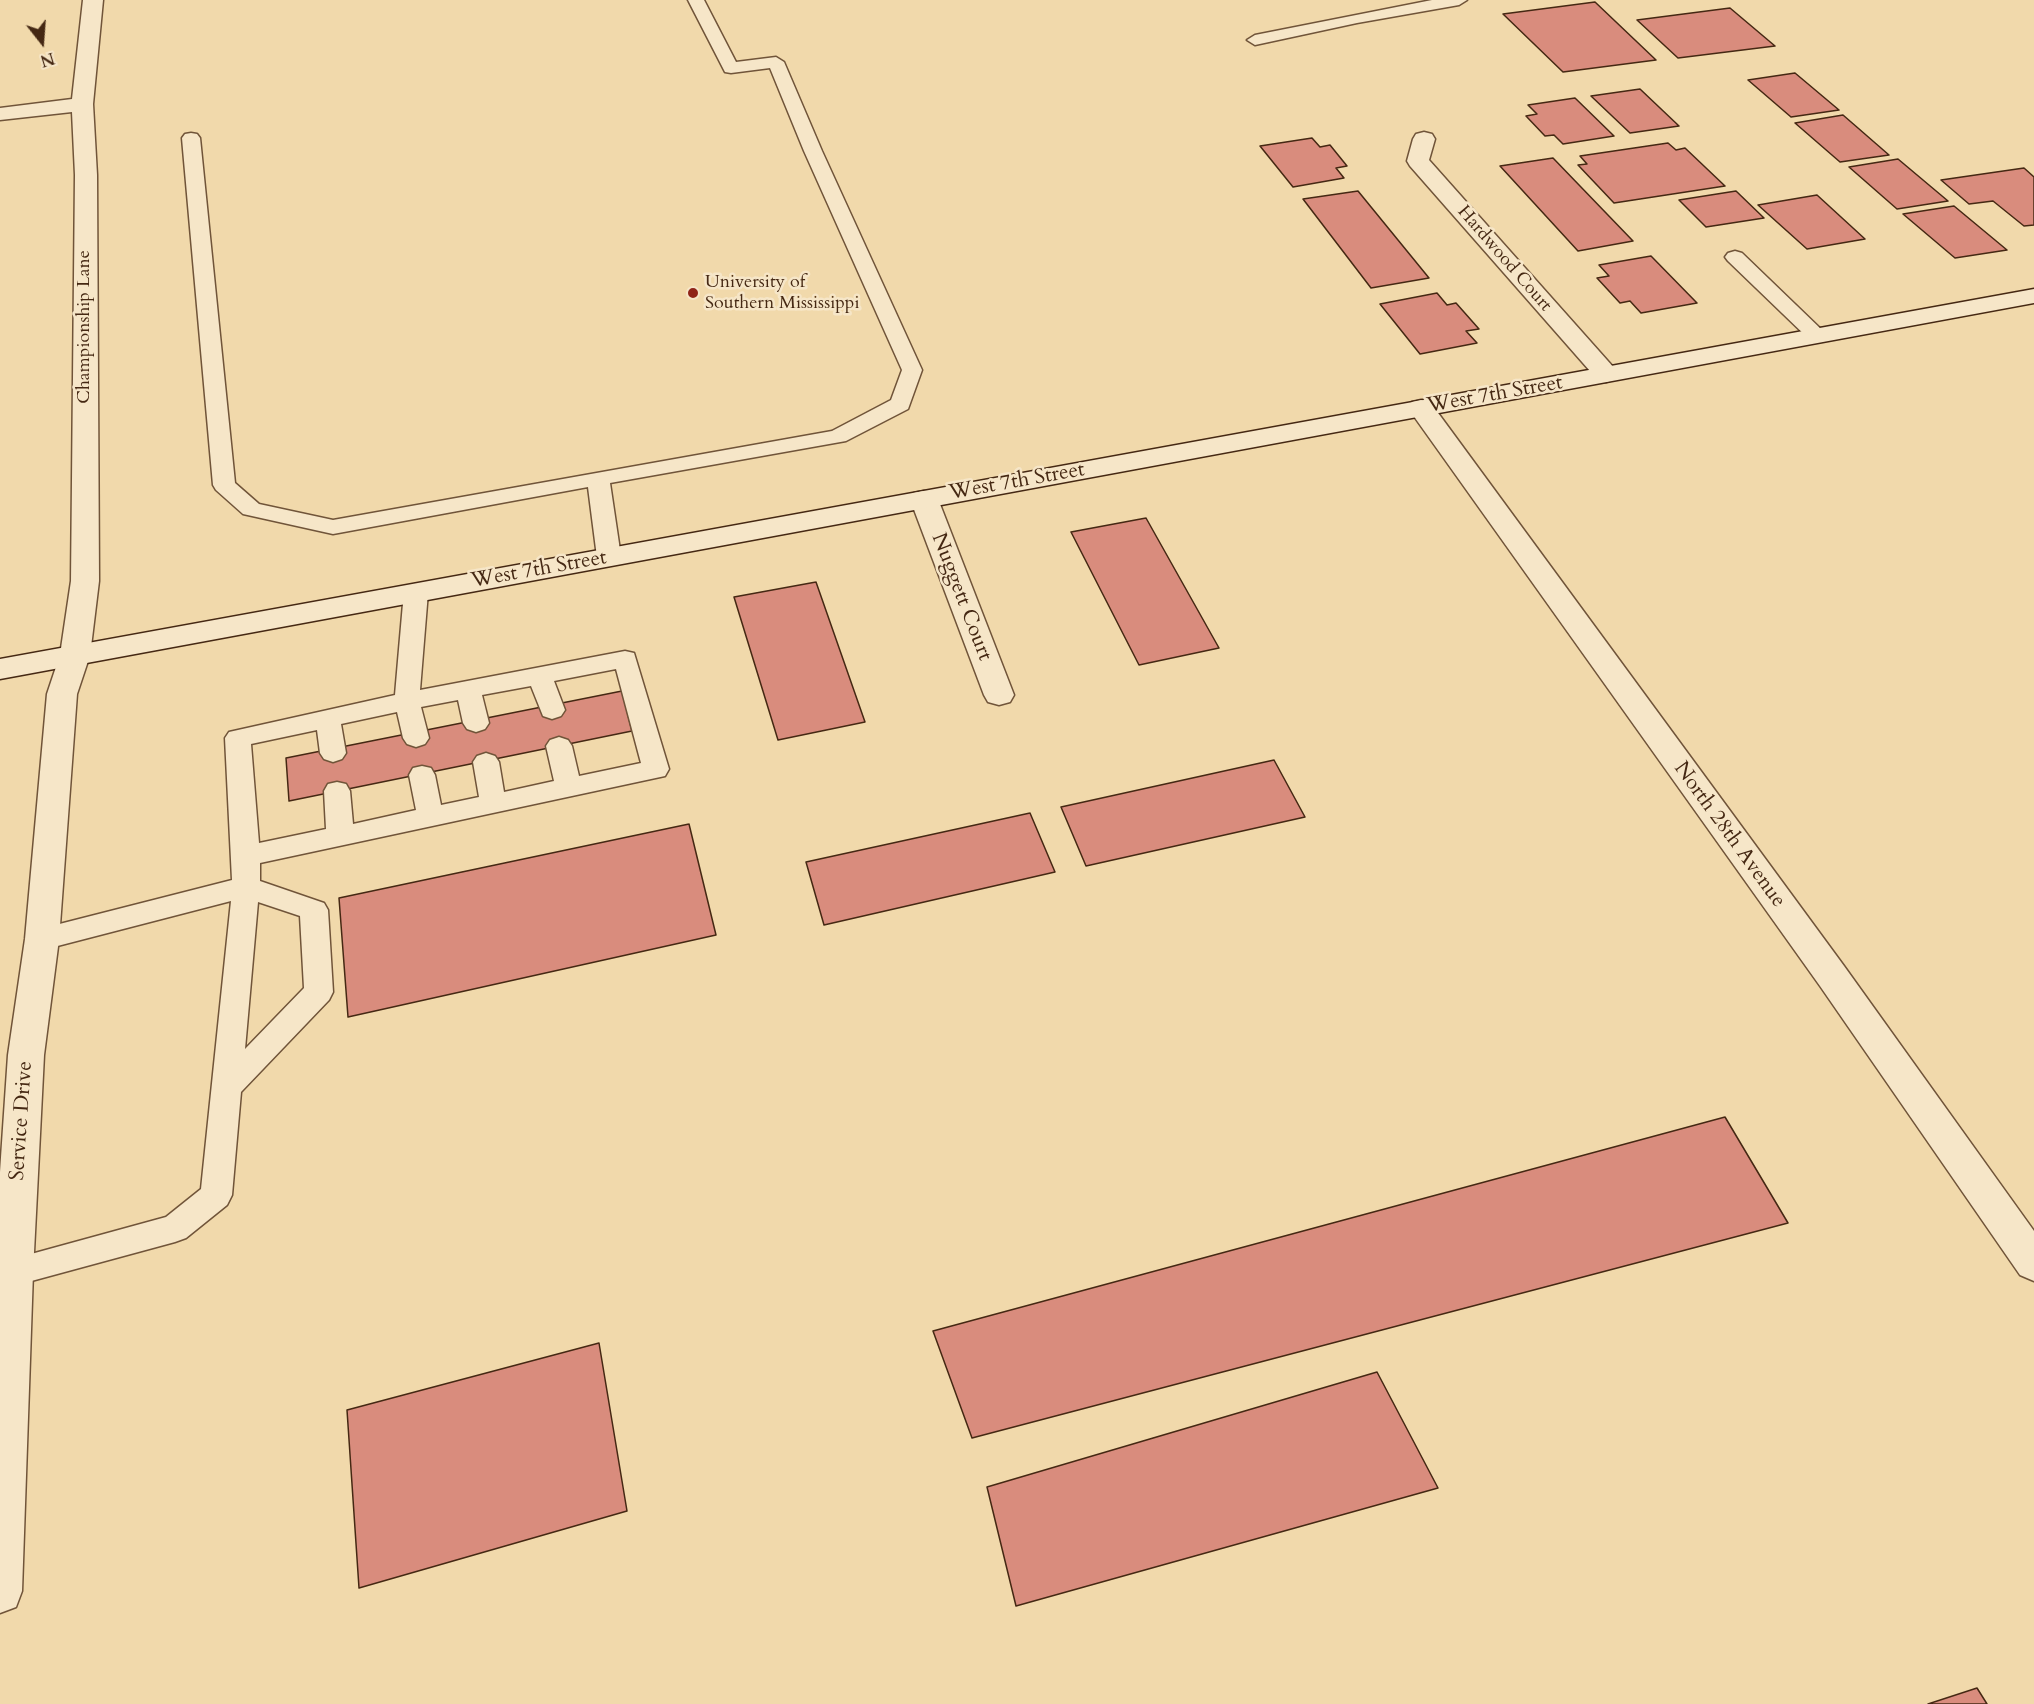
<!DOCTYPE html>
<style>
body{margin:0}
#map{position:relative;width:2034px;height:1704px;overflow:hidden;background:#f1d9ab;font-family:Cardo,serif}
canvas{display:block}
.north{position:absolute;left:12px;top:12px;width:60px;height:60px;-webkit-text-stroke:4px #f6e6c8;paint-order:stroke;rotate:163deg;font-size:16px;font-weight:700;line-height:24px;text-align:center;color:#452813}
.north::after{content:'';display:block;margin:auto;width:21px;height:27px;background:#452813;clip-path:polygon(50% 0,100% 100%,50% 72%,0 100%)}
</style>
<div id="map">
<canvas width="2034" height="1704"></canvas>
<div class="north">N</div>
</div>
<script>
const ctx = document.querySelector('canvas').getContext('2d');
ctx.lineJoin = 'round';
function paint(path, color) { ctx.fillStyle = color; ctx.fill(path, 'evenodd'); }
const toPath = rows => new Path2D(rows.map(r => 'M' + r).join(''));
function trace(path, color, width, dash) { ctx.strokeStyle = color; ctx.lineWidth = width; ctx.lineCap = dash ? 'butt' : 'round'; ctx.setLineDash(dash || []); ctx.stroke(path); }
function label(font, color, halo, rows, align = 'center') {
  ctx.font = font + ' Cardo,serif'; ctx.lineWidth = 5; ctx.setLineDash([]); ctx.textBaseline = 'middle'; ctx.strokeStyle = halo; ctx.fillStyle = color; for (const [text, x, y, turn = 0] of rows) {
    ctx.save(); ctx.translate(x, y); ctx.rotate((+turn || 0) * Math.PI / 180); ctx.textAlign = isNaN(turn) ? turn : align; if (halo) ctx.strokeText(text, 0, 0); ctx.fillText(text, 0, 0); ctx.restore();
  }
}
const building = toPath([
 [1595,2,1656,60,1563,72,1503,14,1595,2],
 [1730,8,1775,46,1678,58,1637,20,1730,8],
 [1795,73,1839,110,1791,117,1748,80,1795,73],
 [1640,89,1679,126,1630,133,1591,96,1640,89],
 [1575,98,1614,136,1563,144,1554,135,1545,136,1526,116,1537,114,1528,105,1575,98],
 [1843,115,1889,155,1840,162,1795,123,1843,115],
 [1312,138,1320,147,1330,145,1347,166,1336,168,1344,178,1293,187,1260,146,1312,138],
 [1668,143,1676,150,1685,148,1725,186,1614,203,1578,165,1587,164,1580,156,1668,143],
 [1553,158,1633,241,1578,251,1500,166,1553,158],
 [1898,159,1948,201,1897,209,1849,167,1898,159],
 [2024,168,2034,177,2034,225,2024,226,1993,201,1969,204,1941,180,2024,168],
 [1358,191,1429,278,1371,288,1303,199,1358,191],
 [1736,191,1764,218,1706,227,1679,200,1736,191],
 [1817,195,1865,239,1807,249,1758,205,1817,195],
 [1954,206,2007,250,1955,258,1903,214,1954,206],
 [1651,256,1697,303,1641,313,1630,301,1620,303,1597,278,1609,276,1599,265,1651,256],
 [1437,293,1447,305,1456,303,1479,329,1466,331,1477,343,1420,354,1380,304,1437,293],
 [1146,518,1219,648,1139,665,1071,532,1146,518],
 [816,582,865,722,778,740,734,597,816,582],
 [622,691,632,731,289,801,286,758,622,691],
 [1274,760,1305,817,1086,866,1061,807,1274,760],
 [1030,813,1055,872,824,925,806,862,1030,813],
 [689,824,716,935,348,1017,339,898,689,824],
 [1725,1117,1788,1223,972,1438,933,1331,1725,1117],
 [599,1343,627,1511,359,1588,347,1410,599,1343],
 [1377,1372,1438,1488,1016,1606,987,1487,1377,1372],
 [1977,1688,1987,1704,1928,1704,1977,1688]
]);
paint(building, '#d98c7d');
trace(building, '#452813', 1.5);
const service = toPath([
 [688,0,704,0,736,62,776,57,784,62,822,151,922,370,908,409,846,441,610,483,621,557,617,562,609,564,601,562,597,557,588,487,333,534,243,514,216,490,213,485,182,138,185,134,191,133,197,134,200,138,235,483,259,504,333,520,832,431,891,400,902,370,804,151,770,68,731,73,725,72,688,0],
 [1432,0,1467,0,1459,5,1357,23,1255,45,1247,40,1255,35,1432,0],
 [1735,251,1742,253,1823,331,1826,335,1823,339,1809,339,1728,261,1725,257,1728,253,1735,251],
 [416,584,424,587,428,592,420,690,625,651,634,653,669,769,665,776,260,863,260,881,324,903,328,910,333,992,329,1000,241,1092,232,1195,227,1205,186,1238,175,1242,13,1286,2,1282,2,1262,166,1217,201,1189,231,901,42,950,32,947,28,939,32,931,232,880,225,738,229,732,395,695,404,592,408,587,416,584],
 [616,669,641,763,579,776,572,746,568,740,559,737,550,740,546,746,554,781,504,792,499,762,495,756,486,753,477,756,473,762,479,797,441,805,435,775,431,768,422,766,413,768,409,775,416,810,353,824,350,791,346,784,337,782,328,784,324,791,326,829,259,843,251,744,317,730,320,753,324,759,333,762,342,759,346,753,341,724,397,712,403,738,407,744,416,747,425,744,429,738,421,707,458,700,463,723,467,729,476,732,485,729,489,723,482,695,531,686,543,716,552,719,561,716,565,710,554,681,616,669],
 [258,902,300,916,304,988,245,1049,258,902]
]);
const minor = toPath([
 [83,0,103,0,93,104,97,175,99,581,90,655,77,694,59,939,44,1055,33,1272,22,1591,16,1607,0,1613,0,1172,8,1055,25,939,47,694,60,655,71,581,75,175,72,112,0,120,0,108,72,99,83,0],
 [1424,132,1432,134,1435,139,1429,160,1615,369,1619,374,1615,379,1606,382,1597,379,1410,166,1407,161,1413,139,1416,134,1424,132],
 [1421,400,1430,402,1844,966,2034,1231,2034,1281,2020,1275,1820,986,1408,408,1412,402,1421,400],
 [924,491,934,493,938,499,1014,695,1010,702,999,705,988,702,984,695,910,499,914,493,924,491]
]);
const secondary = toPath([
 [2034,289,2034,303,0,679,0,659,2034,289]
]);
trace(service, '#705439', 3);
trace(minor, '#705439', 3);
trace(secondary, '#452813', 3);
paint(service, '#f6e6c8');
paint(minor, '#f6e6c8');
paint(secondary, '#f6e6c8');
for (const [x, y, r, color] of [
 [693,293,6,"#8f2418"]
]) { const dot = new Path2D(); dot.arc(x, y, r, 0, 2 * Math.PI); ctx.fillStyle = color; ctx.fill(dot); trace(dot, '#f6e6c8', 2); }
label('18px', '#452813', '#f6e6c8', [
 ["Hardwood Court",1504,259,49],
 ["Championship Lane",85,327,-90]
]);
label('18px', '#452813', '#f6e6c8', [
 ["University of",705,283],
 ["Southern Mississippi",705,304]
], 'left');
label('21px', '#452813', '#f6e6c8', [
 ["West 7th Street",1495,395,-10],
 ["West 7th Street",1017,482,-10],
 ["West 7th Street",539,570,-10],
 ["Nuggett Court",961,597,69],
 ["North 28th Avenue",1729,835,54],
 ["Service Drive",22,1121,-86]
]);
</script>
